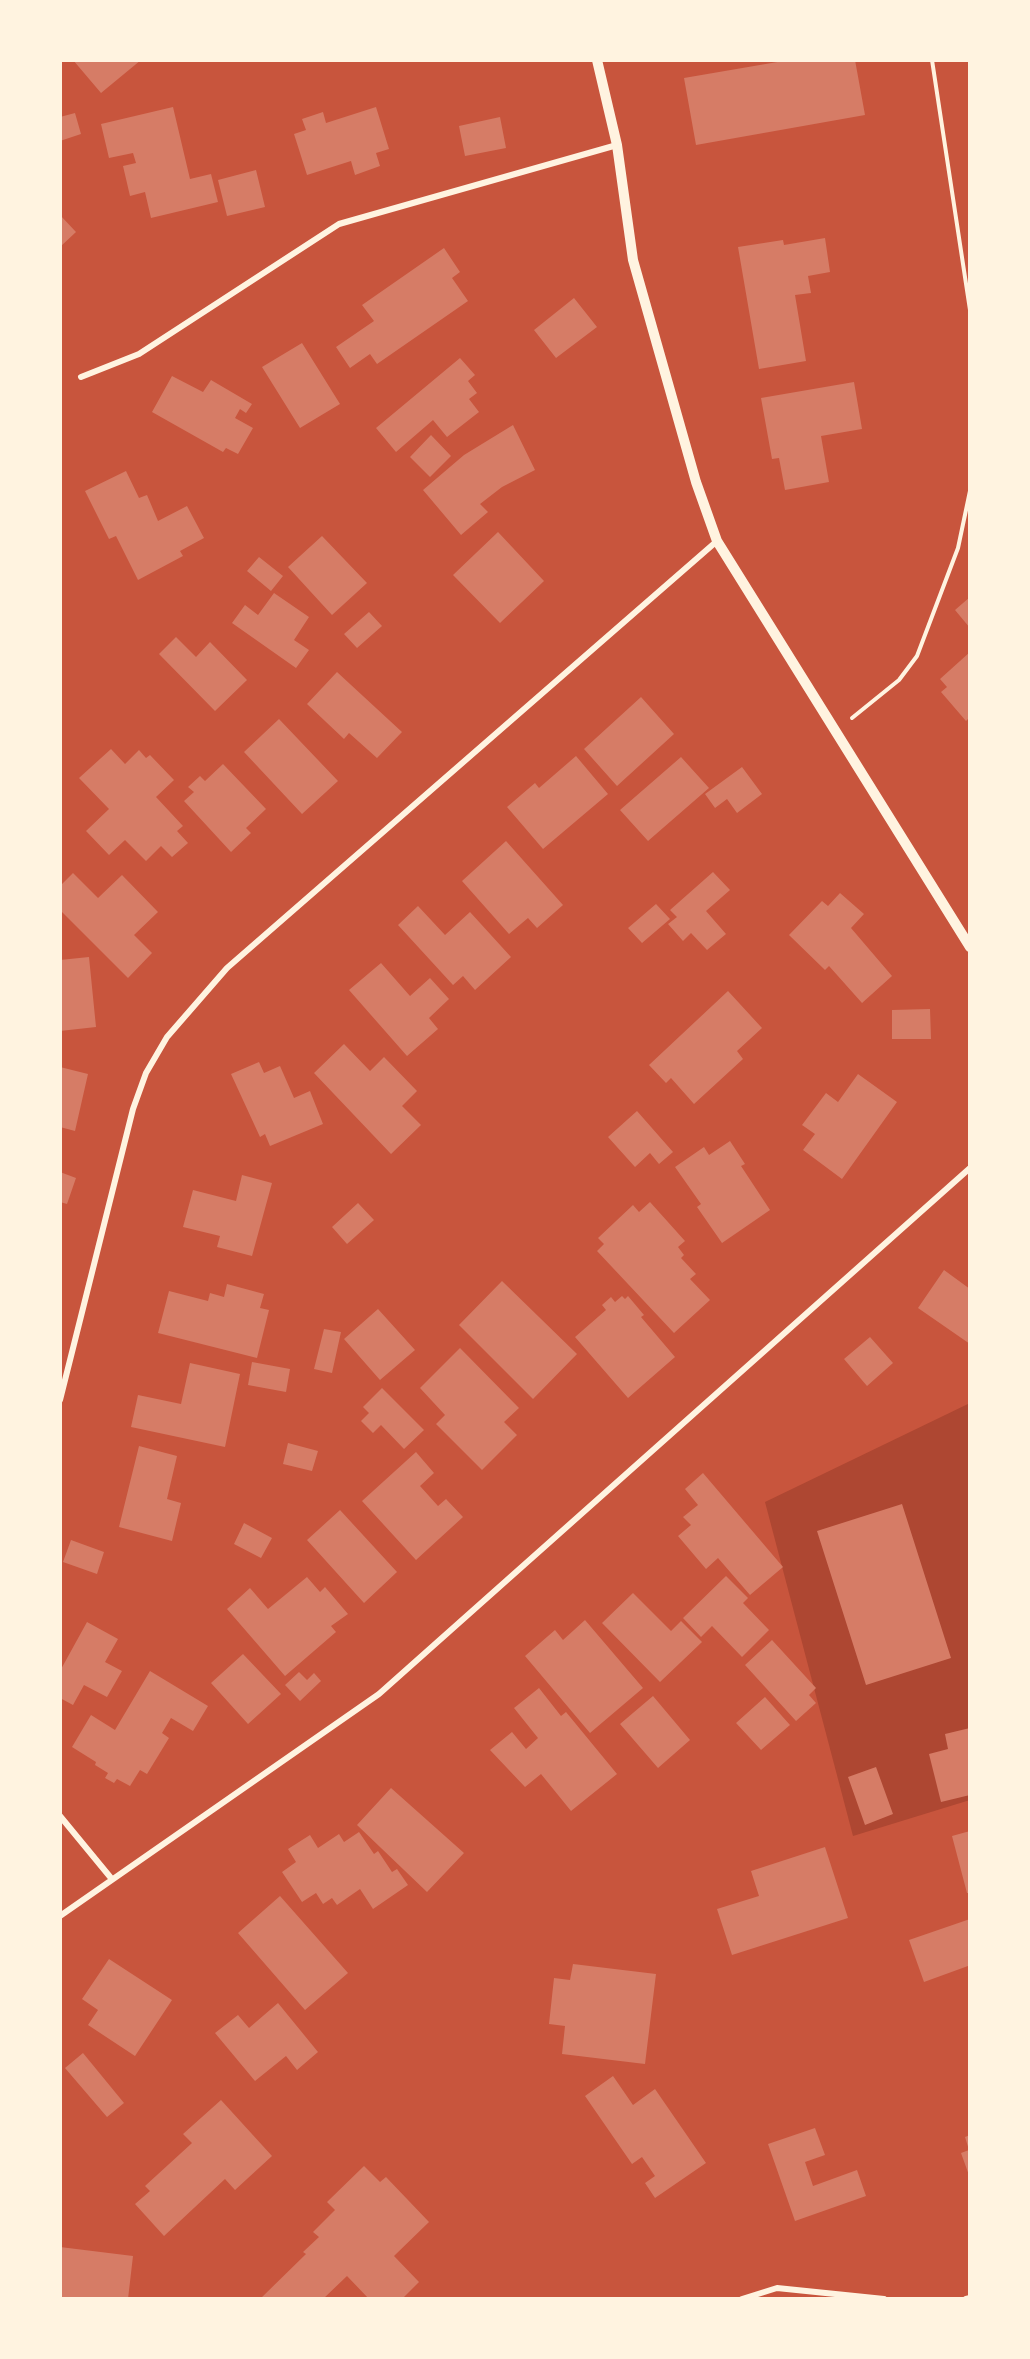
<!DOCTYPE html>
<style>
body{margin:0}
#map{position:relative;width:1030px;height:2359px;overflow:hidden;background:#c8553d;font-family:Helvetica,sans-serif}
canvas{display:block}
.frame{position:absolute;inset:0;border:62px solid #fff3e0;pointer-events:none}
</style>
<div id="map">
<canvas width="1030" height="2359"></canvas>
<div class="frame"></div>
</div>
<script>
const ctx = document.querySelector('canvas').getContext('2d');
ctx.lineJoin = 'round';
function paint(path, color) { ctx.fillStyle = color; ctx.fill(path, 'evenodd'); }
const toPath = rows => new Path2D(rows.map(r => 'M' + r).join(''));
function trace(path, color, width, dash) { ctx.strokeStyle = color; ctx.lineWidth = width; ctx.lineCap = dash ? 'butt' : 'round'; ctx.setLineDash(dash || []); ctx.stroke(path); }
paint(toPath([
 [970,1403,970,1800,853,1836,765,1502]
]), '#ae4732');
paint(toPath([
 [73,60,141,60,101,93],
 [789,60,855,60,865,115,696,145,684,78],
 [173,107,190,179,211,174,218,202,151,218,145,192,130,196,123,166,136,163,133,153,109,158,101,124],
 [376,107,389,149,376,153,380,166,355,175,351,161,307,175,294,134,306,130,302,119,323,112,326,123],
 [75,113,81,134,60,141,60,117],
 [500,117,506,148,465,156,459,126],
 [256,170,265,207,227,216,218,180],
 [60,215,76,232,60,247],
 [825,238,830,272,808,276,811,293,795,295,806,361,759,369,738,247,783,240,784,245],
 [444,248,460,272,452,278,468,301,377,364,370,354,350,368,336,347,374,321,362,305],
 [574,298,597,327,556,358,534,330],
 [302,343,340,404,300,428,262,367],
 [460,358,475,375,468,381,477,393,469,399,479,412,447,437,433,420,396,452,376,428],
 [172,376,203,392,211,380,252,404,246,413,240,409,235,418,253,428,238,454,226,448,223,452,152,412],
 [854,382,862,429,821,436,829,482,785,490,779,458,772,459,761,398],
 [513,425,535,470,502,487,480,504,488,512,461,535,423,490,464,455],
 [431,435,451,456,430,477,410,457],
 [126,471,139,498,147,495,158,521,187,506,204,538,180,551,183,556,138,580,116,536,109,539,85,491],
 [498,532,544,581,500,623,453,575],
 [322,536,367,583,332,615,288,567],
 [259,557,283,576,271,591,247,571],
 [274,593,309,617,294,640,309,650,296,668,232,623,245,605,258,615],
 [970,597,970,628,955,610],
 [369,612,382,626,357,648,344,634],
 [176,637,196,657,210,642,247,680,215,711,159,654],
 [970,652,970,717,966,721,941,692,947,687,940,679],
 [337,672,402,732,377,758,349,733,344,739,307,704],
 [641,697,674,734,617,786,584,749],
 [279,719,338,781,302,814,244,752],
 [111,749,125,764,139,750,146,758,150,755,174,780,156,797,183,826,177,831,188,843,172,857,161,846,146,861,125,840,109,855,86,831,109,809,79,778],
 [576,756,608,794,543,849,507,807,535,783,539,788],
 [681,757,709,788,648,841,620,810],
 [223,764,266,809,246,828,251,833,231,852,184,801,194,792,188,787,200,776,205,781],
 [742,767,762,794,737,813,727,799,715,808,705,794],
 [506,841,563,905,537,928,528,918,509,934,462,881],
 [713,872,730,890,706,911,726,934,707,950,691,933,683,941,668,924,677,917,670,910],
 [73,873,98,898,122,875,158,912,134,935,152,953,128,978,60,910,60,886],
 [840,893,864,914,851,928,892,976,862,1003,829,966,825,970,789,935,822,901,828,906],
 [656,904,670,919,642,943,628,928],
 [418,906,445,935,470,912,511,957,475,990,463,976,453,985,398,925],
 [89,957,96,1027,60,1031,60,960],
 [381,963,410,996,430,978,449,999,429,1018,438,1029,407,1056,349,990],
 [728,991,762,1028,737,1051,743,1059,694,1104,671,1078,666,1083,649,1065],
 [930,1009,931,1039,892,1039,892,1010],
 [344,1044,370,1071,384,1057,417,1091,402,1106,421,1125,391,1154,314,1073],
 [259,1062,264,1073,280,1066,294,1098,310,1091,323,1124,270,1146,265,1134,260,1137,231,1074],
 [60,1067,88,1074,75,1131,60,1127],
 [858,1074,897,1102,842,1179,803,1150,815,1134,802,1125,826,1093,838,1102],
 [637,1111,673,1152,659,1164,650,1153,635,1167,608,1137],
 [730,1141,745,1164,741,1166,770,1210,722,1243,697,1207,701,1204,675,1167,704,1147,709,1155],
 [60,1172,76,1178,67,1204,60,1202],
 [242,1175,272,1183,252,1256,217,1247,220,1236,183,1227,193,1190,236,1201],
 [650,1202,685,1241,678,1247,684,1255,681,1258,696,1274,690,1279,710,1300,674,1333,597,1251,604,1244,598,1238,633,1205,639,1212],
 [358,1203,374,1220,347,1244,332,1227],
 [944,1270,970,1289,970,1344,918,1308],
 [502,1281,577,1354,533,1399,459,1325],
 [227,1284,264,1294,260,1308,269,1310,257,1358,158,1333,169,1291,208,1301,210,1293,224,1297],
 [622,1296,625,1299,628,1296,644,1315,641,1317,675,1357,628,1398,575,1337,606,1310,602,1305,611,1297,615,1302],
 [378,1309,415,1350,380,1380,344,1339],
 [324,1329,341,1332,332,1373,314,1369],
 [870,1337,893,1363,867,1386,844,1359],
 [460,1348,519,1408,504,1422,517,1435,482,1470,436,1424,445,1415,420,1388],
 [252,1362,290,1369,286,1392,248,1385],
 [190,1363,240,1374,225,1447,131,1427,138,1395,181,1404],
 [382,1388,424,1430,404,1449,381,1425,373,1433,361,1421,369,1413,363,1407],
 [288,1443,318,1451,312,1471,283,1464],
 [139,1446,177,1456,167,1499,181,1503,172,1541,119,1527],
 [416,1452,434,1473,420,1486,438,1506,446,1499,463,1517,416,1560,362,1501],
 [703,1473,783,1567,750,1595,718,1558,706,1569,678,1536,691,1525,683,1517,698,1505,685,1489],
 [902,1504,951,1658,866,1685,817,1531],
 [340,1510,397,1572,364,1603,307,1540],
 [244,1523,272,1538,261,1558,234,1544],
 [71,1540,104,1552,97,1574,63,1562],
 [726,1576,748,1598,743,1603,769,1630,742,1657,712,1626,701,1637,683,1618],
 [307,1577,320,1592,325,1587,348,1614,331,1626,336,1632,285,1676,227,1609,250,1588,268,1609],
 [633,1593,671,1631,681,1621,702,1642,660,1682,602,1623],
 [585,1620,643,1688,590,1733,525,1656,555,1630,563,1640],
 [87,1622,118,1639,105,1662,122,1671,107,1697,84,1685,73,1705,60,1698,60,1671],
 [772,1640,816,1688,809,1695,816,1703,796,1721,745,1665],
 [243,1654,281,1694,248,1724,211,1683],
 [150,1671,208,1706,193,1731,171,1718,162,1733,169,1738,147,1774,140,1770,130,1786,117,1779,114,1783,105,1778,108,1773,95,1765,96,1762,72,1747,91,1715,115,1730],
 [299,1672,307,1680,314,1673,321,1681,300,1701,285,1685],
 [539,1688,561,1716,566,1712,617,1774,571,1811,541,1774,525,1787,490,1750,512,1732,526,1749,538,1738,514,1708],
 [653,1696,690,1740,658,1768,620,1724],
 [765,1697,790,1725,761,1750,736,1723],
 [970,1728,970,1795,941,1802,929,1754,948,1749,945,1734],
 [876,1767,893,1814,865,1825,848,1777],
 [391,1788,464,1853,427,1892,357,1825],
 [970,1831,970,1893,967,1893,952,1836],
 [359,1832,374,1854,378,1851,392,1872,397,1869,408,1885,373,1909,360,1889,337,1905,332,1898,323,1904,316,1893,302,1902,282,1872,296,1862,288,1849,310,1835,318,1848,339,1834,344,1842],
 [825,1847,848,1918,732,1955,717,1909,759,1896,751,1871],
 [280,1896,348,1973,305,2010,238,1933],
 [970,1919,970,1971,968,1966,924,1982,909,1940],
 [109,1959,172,2000,135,2056,88,2025,98,2010,82,1999],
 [573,1964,656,1974,645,2064,562,2054,565,2026,549,2024,554,1978,570,1980],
 [278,2003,318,2052,297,2070,286,2056,255,2081,215,2033,238,2015,249,2028],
 [83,2053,124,2103,107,2117,65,2068],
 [613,2076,633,2105,655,2089,706,2163,655,2198,645,2183,655,2176,642,2157,632,2164,585,2096],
 [221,2100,272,2156,235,2190,225,2179,164,2236,135,2204,150,2191,145,2186,192,2143,183,2134],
 [815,2128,825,2155,805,2162,813,2186,857,2170,866,2196,795,2221,768,2144],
 [970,2135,970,2178,961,2153,969,2150,965,2137],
 [364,2166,380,2182,386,2177,429,2222,394,2256,419,2282,402,2299,369,2299,347,2276,323,2299,260,2299,306,2254,303,2252,319,2237,313,2232,335,2210,327,2202],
 [60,2247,133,2256,128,2299,60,2299]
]), '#d67c66');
trace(toPath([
 [932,60,970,310],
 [852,718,899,680,917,656,958,548,970,491]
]), '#fff3e0', 4);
trace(toPath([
 [81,377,139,354,339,224,617,145],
 [60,1400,133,1109,146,1073,167,1037,227,968,717,541],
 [60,1816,111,1878],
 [60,1916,379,1694,970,1168],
 [742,2299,777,2288,884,2299],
 [966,2299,970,2298]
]), '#fff3e0', 6);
trace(toPath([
 [597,60,617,145,633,260,696,482,717,541,970,947]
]), '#fff3e0', 10);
</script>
